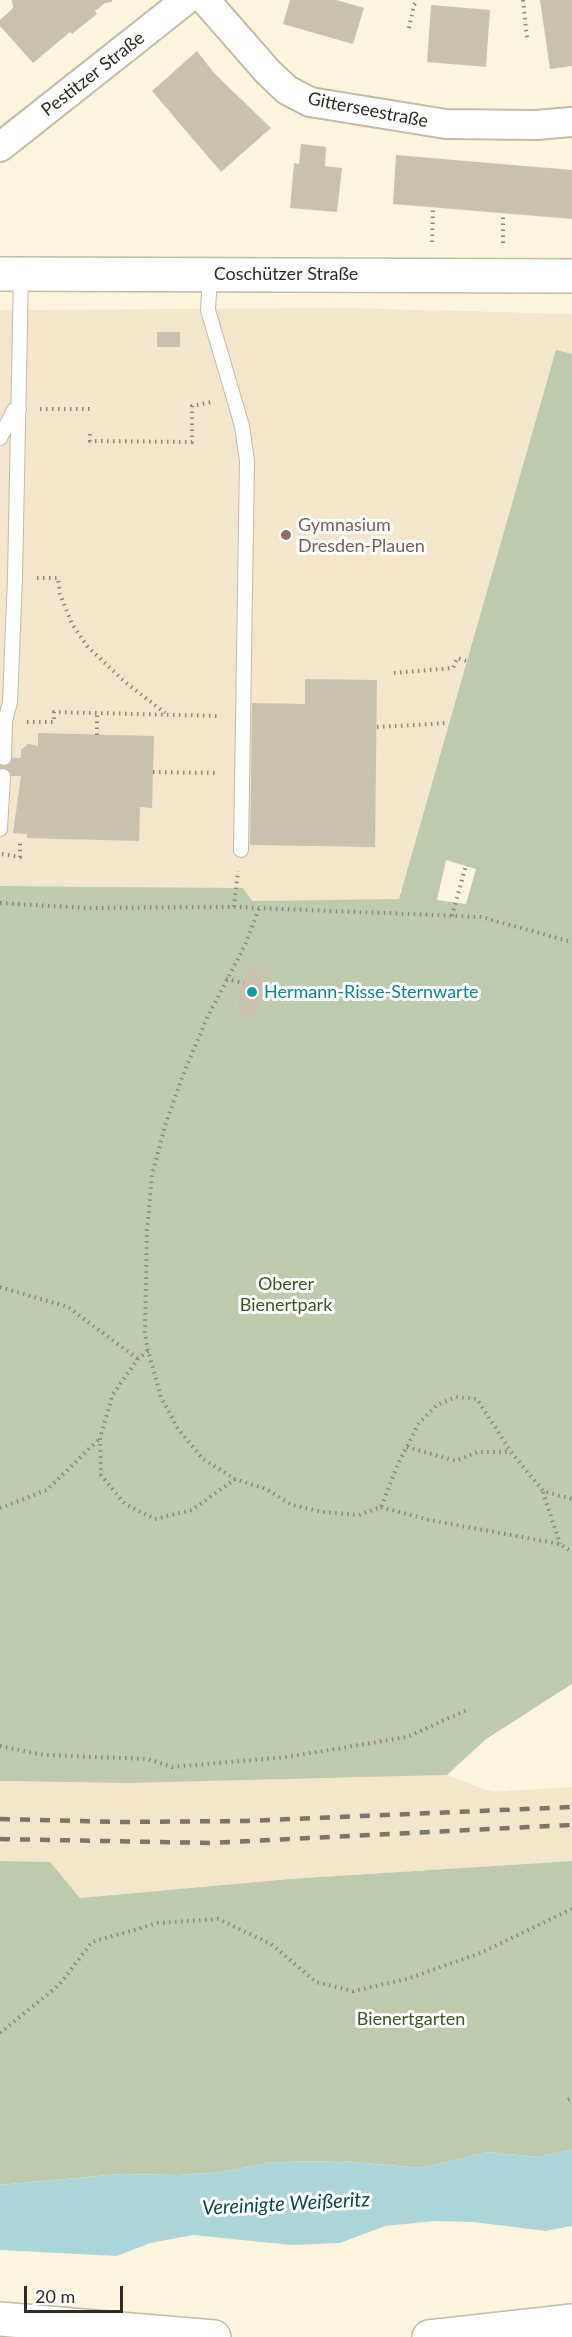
<!DOCTYPE html>
<meta charset="utf-8">
<style>
body{margin:0}
#map{position:relative;width:572px;height:2337px;overflow:hidden;background:#fdf4de;font-family:Lato,sans-serif}
canvas{display:block}
.scale{position:absolute;left:24px;top:2286px;width:99px;height:27px;box-sizing:border-box;border:3px solid #2f2b23;border-top:0;padding-left:8px;font-size:18px;line-height:21px;white-space:nowrap;color:#2f2b23;-webkit-text-stroke:4px #fff;paint-order:stroke}
</style>
<div id="map">
<canvas width="572" height="2337"></canvas>
<div class="scale">20 m</div>
</div>
<script>
const ctx = document.querySelector('canvas').getContext('2d');
ctx.lineJoin = 'round';
function paint(path, color) { ctx.fillStyle = color; ctx.fill(path, 'evenodd'); }
const toPath = rows => new Path2D(rows.map(r => 'M' + r).join(''));
function trace(path, color, width, dash) { ctx.strokeStyle = color; ctx.lineWidth = width; ctx.lineCap = dash ? 'butt' : 'round'; ctx.setLineDash(dash || []); ctx.stroke(path); }
function label(font, color, halo, rows, align = 'center') {
  ctx.font = font + ' Lato,sans-serif'; ctx.lineWidth = 6; ctx.setLineDash([]); ctx.textBaseline = 'middle'; ctx.strokeStyle = halo; ctx.fillStyle = color; for (const [text, x, y, turn = 0] of rows) {
    ctx.save(); ctx.translate(x, y); ctx.rotate((+turn || 0) * Math.PI / 180); ctx.textAlign = isNaN(turn) ? turn : align; if (halo) ctx.strokeText(text, 0, 0); ctx.fillText(text, 0, 0); ctx.restore();
  }
}
paint(toPath([
 [348,308,572,314,572,783,446,860,437,900,400,890,399,900,252,901,243,888,0,886,0,310],
 [447,1775,492,1792,572,1787,572,1861,290,1879,79,1898,49,1862,0,1861,0,1781,129,1783]
]), '#f3e6ca');
paint(toPath([
 [556,350,572,354,572,1684,486,1739,447,1775,129,1783,0,1781,0,886,243,888,252,901,399,899],
 [446,860,476,869,466,904,437,900],
 [0,1861,50,1862,80,1898,290,1879,572,1861,572,2150,538,2157,489,2152,421,2168,342,2161,273,2162,223,2172,177,2175,119,2174,0,2185]
]), '#bdcaac');
paint(toPath([
 [572,2150,572,2226,546,2231,473,2222,434,2221,385,2226,340,2243,291,2245,193,2235,150,2243,117,2256,0,2250,0,2185,119,2174,177,2175,223,2172,273,2162,342,2161,421,2168,489,2152,538,2157]
]), '#acd5d9');
paint(toPath([
 [12,0,112,0,112,2,105,3,95,11,97,14,72,34,70,32,33,63,0,26,0,20,13,8],
 [290,0,336,0,364,8,353,44,283,24],
 [540,0,572,0,572,66,550,69],
 [431,5,490,10,486,67,427,62],
 [197,51,214,73,271,128,221,172,152,91],
 [301,144,326,147,325,166,342,168,337,212,290,208,294,163,299,164],
 [396,155,572,170,572,219,393,204],
 [157,332,180,332,180,347,157,347],
 [305,679,377,680,375,847,250,845,252,703,305,704],
 [38,733,154,736,152,808,140,807,139,841,27,838,27,834,13,833,21,776,0,776,0,757,21,758,21,750,28,744,38,746],
 [248,967,269,972,257,1013,247,1019,241,1016,237,1007]
]), '#cac1ac');
const lane = toPath([
 [210,275,208,310,242,426,247,461,241,850],
 [0,438,14,410,19,410],
 [4,758,5,721,10,702,15,578,21,274],
 [0,829,3,776]
]);
const street = toPath([
 [205,0,268,72,287,90,310,102,446,124,536,125,572,122],
 [0,147,186,0]
]);
const secondary = toPath([
 [0,274,572,276],
 [0,2319,214,2337],
 [429,2337,572,2321]
]);
trace(lane, '#c3b9a5', 16);
trace(street, '#c3b9a5', 32);
trace(secondary, '#c3b9a5', 36);
trace(toPath([
 [523,0,527,38],
 [409,28,414,5,418,0],
 [432,242,433,208],
 [503,243,503,214],
 [40,409,91,409],
 [90,434,90,441,192,442,192,406,211,402],
 [37,578,58,578,60,594,72,624,87,646,125,682,165,713],
 [394,673,453,668,457,658,470,662],
 [27,722,54,722,54,712,219,716],
 [377,727,448,723],
 [97,735,97,713],
 [153,772,219,773],
 [2,854,20,857,20,840],
 [0,903,86,908,234,907,481,917,572,942],
 [234,907,238,871],
 [259,909,245,945,207,1018,183,1075,165,1126,152,1175,147,1230,145,1334,148,1351,161,1397,178,1429,203,1459,235,1479,266,1489,292,1505,322,1512,359,1515,381,1507,398,1464,419,1423,437,1405,456,1397,477,1399,511,1452,543,1491,572,1499],
 [452,916,466,865],
 [226,979,244,983],
 [0,1287,68,1307,138,1359],
 [148,1351,138,1359,113,1394,100,1438,101,1475,125,1504,155,1519,192,1510,235,1479],
 [407,1447,456,1461,477,1452,510,1452],
 [543,1492,560,1544],
 [381,1507,429,1520,560,1544,572,1552],
 [0,1508,47,1490,100,1438],
 [0,1746,44,1755,148,1759,172,1767,287,1757,407,1737,467,1710],
 [0,2033,59,1985,92,1942,158,1923,218,1919,271,1944,316,1982,353,1991,407,1979,478,1954,572,1909],
 [568,2100,572,2098]
]), '#8c8677', 4, [1.5, 4.5]);
trace(lane, '#fff', 14);
trace(street, '#fff', 28);
trace(secondary, '#fff', 33);
trace(toPath([
 [0,1819,119,1822,246,1821,572,1807],
 [0,1839,211,1843,572,1825]
]), '#7b7568', 4.5, [10, 10]);
for (const [x, y, r, color] of [
 [286,535,6,"#8d6e63"],
 [252,992,6,"#0f9aa8"]
]) { const dot = new Path2D(); dot.arc(x, y, r, 0, 2 * Math.PI); ctx.fillStyle = color; ctx.fill(dot); trace(dot, '#fff', 2); }
label('18px', '#2f2b23', '#fff', [
 ["Pestitzer Straße",93,74,-38],
 ["Gitterseestraße",368,110,11],
 ["Coschützer Straße",286,274]
]);
label('18px', '#785e54', '#fff', [
 ["Gymnasium",298,525],
 ["Dresden-Plauen",298,546]
], 'left');
label('18px', '#0d838f', '#fff', [
 ["Hermann-Risse-Sternwarte",264,992]
], 'left');
label('18px', '#415224', '#fff', [
 ["Oberer",286,1284],
 ["Bienertpark",286,1305],
 ["Bienertgarten",411,2019]
]);
label('italic 20px', '#0a484d', '#fff', [
 ["Vereinigte Weißeritz",286,2204,-3]
]);
</script>
